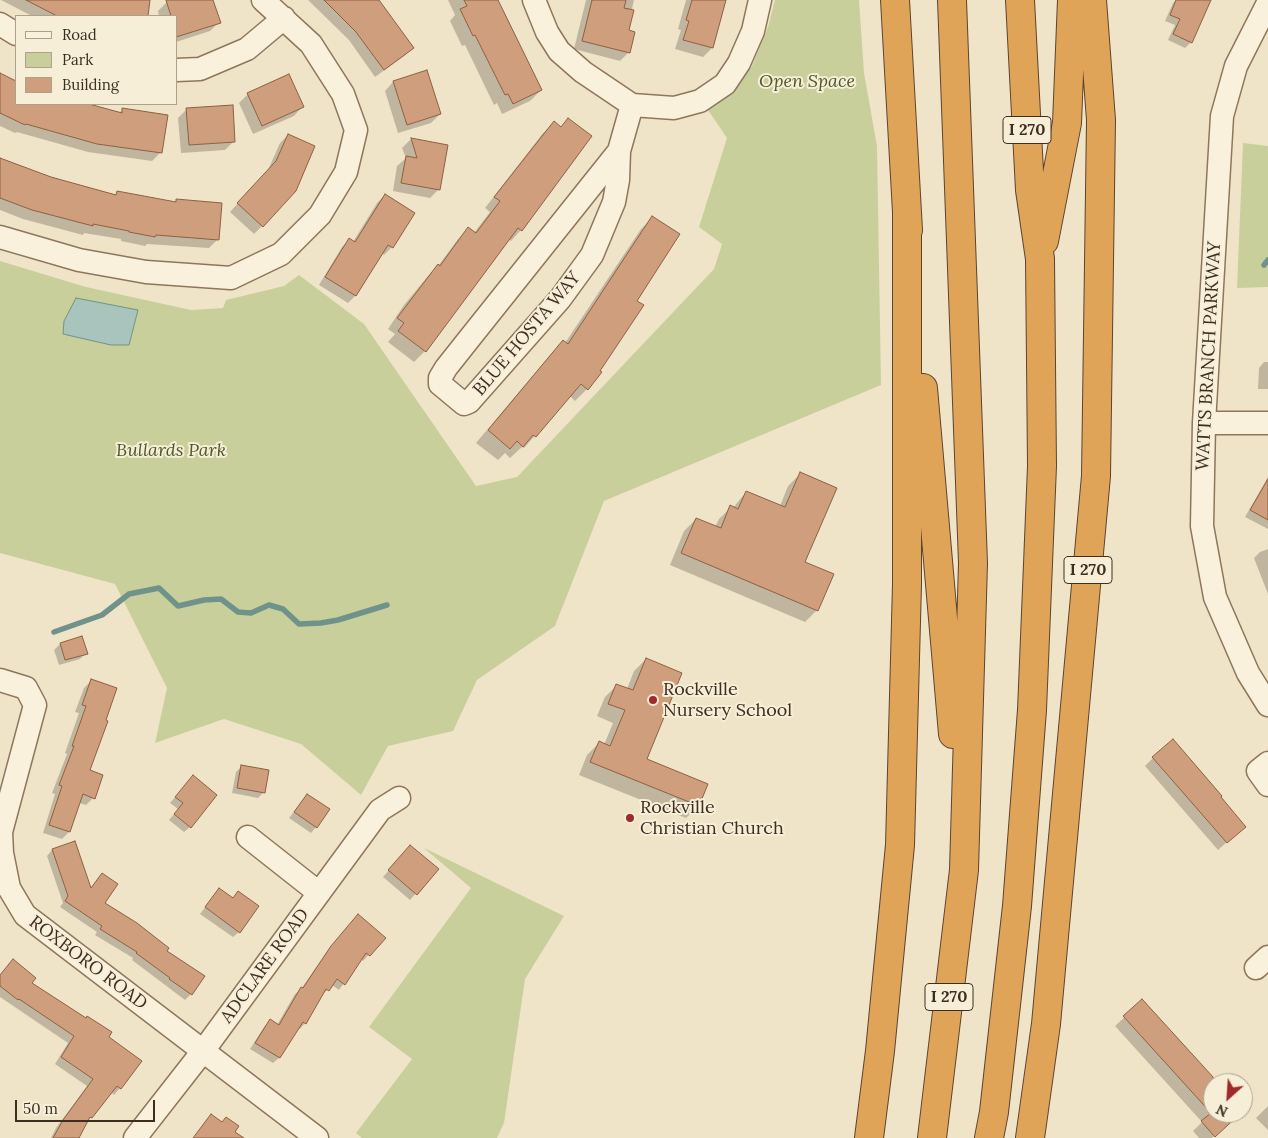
<!DOCTYPE html>
<style>
body{margin:0}
#map{position:relative;width:1268px;height:1138px;overflow:hidden;background:#f0e4c8;font-family:Lora,serif}
canvas{display:block}
.legend{position:absolute;left:15px;top:15px;width:162px;height:90px;box-sizing:border-box;background:#f7eed8;border:1px solid #ada18e;margin:0;padding:6px 9px;list-style:none;font-size:15px;color:#3d2e20}
.legend li{display:flex;align-items:center;gap:10px;height:25px}
.legend b{width:25px;border:1px solid #ada18e}
.north{position:absolute;left:1203px;top:1073px;width:50px;height:50px;box-sizing:border-box;background:#f7eed8;border:1px solid #ada18e;border-radius:50%;rotate:206deg;font-size:14px;font-weight:700;line-height:20px;text-align:center;color:#3d2e20}
.north::after{content:'';display:block;margin:auto;width:18px;height:22px;background:#9e2a2b;clip-path:polygon(50% 0,100% 100%,50% 72%,0 100%)}
.scale{position:absolute;left:15px;top:1100px;width:140px;height:22px;box-sizing:border-box;border:2px solid #3d2e20;border-top:0;padding-left:6px;font-size:15px;line-height:18px;white-space:nowrap;color:#3d2e20;-webkit-text-stroke:4px #f7eed8;paint-order:stroke}
</style>
<div id="map">
<canvas width="1268" height="1138"></canvas>
<ul class="legend">
<li><b style="height:6px;background:#faf1dc"></b>Road</li>
<li><b style="height:14px;background:#c9cf9b"></b>Park</li>
<li><b style="height:14px;background:#cf9f7d"></b>Building</li>
</ul>
<div class="north">N</div>
<div class="scale">50 m</div>
</div>
<script>
const ctx = document.querySelector('canvas').getContext('2d');
ctx.lineJoin = 'round';
function paint(path, color) { ctx.fillStyle = color; ctx.fill(path, 'evenodd'); }
const toPath = rows => new Path2D(rows.map(r => 'M' + r).join(''));
function trace(path, color, width, dash) { ctx.strokeStyle = color; ctx.lineWidth = width; ctx.lineCap = dash ? 'butt' : 'round'; ctx.setLineDash(dash || []); ctx.stroke(path); }
function label(font, color, halo, rows, align = 'center') {
  ctx.font = font + ' Lora,serif'; ctx.lineWidth = 4; ctx.setLineDash([]); ctx.textBaseline = 'middle'; ctx.strokeStyle = halo; ctx.fillStyle = color; for (const [text, x, y, turn = 0] of rows) {
    ctx.save(); ctx.translate(x, y); ctx.rotate((+turn || 0) * Math.PI / 180); ctx.textAlign = isNaN(turn) ? turn : align; if (halo) ctx.strokeText(text, 0, 0); ctx.fillText(text, 0, 0); ctx.restore();
  }
}
paint(toPath([
 [775,0,859,0,864,73,877,146,881,385,604,501,555,626,477,680,453,731,388,746,361,795,301,744,224,719,155,743,167,688,115,584,0,553,0,261,86,287,191,310,223,308,226,300,284,286,299,275,364,324,476,486,517,477,714,269,722,244,699,227,727,138,706,107,723,100,736,87,752,66,768,27],
 [1243,143,1268,146,1268,287,1237,288],
 [424,848,564,916,525,979,504,1123,497,1138,362,1138,356,1133,412,1059,369,1027,471,888]
]), '#c9cf9b');
const water = toPath([
 [76,298,138,310,129,345,111,345,63,334,64,321,76,298]
]);
paint(water, '#a9c4bc');
trace(water, '#6f938a', 1);
paint(toPath([
 [1,0,87,0,79,16,32,16],
 [99,0,149,0,147,16,95,16,97,2],
 [174,0,212,0,219,22,210,31,176,42,176,16,159,16,158,11,167,2],
 [308,0,374,0,412,48,404,56,375,77,349,40],
 [448,0,497,0,541,90,530,101,502,114,497,103,494,105,465,45,462,46,450,21,455,15],
 [586,0,634,0,627,31,629,52,620,61,574,49],
 [686,0,725,0,712,48,703,57,675,49,681,30,678,29],
 [1176,0,1210,0,1191,42,1185,48,1168,40,1175,25,1165,21,1173,3],
 [0,75,16,83,16,104,84,104,118,114,123,109,161,152,152,161,88,152,17,132,15,133,0,126],
 [393,82,440,114,431,123,398,133,385,91],
 [248,94,302,107,294,116,253,134,239,103],
 [187,109,234,141,225,150,181,153,178,118],
 [554,123,560,128,591,137,521,230,511,241,508,239,425,351,414,362,388,342,395,334,388,329,404,305,428,276,438,266,458,239,468,229,474,233,490,212,485,208,543,133],
 [288,135,262,226,254,234,230,212,268,170,280,143],
 [411,139,447,146,439,189,430,198,393,191,397,166,406,158,402,148],
 [0,159,50,178,114,196,118,192,175,203,177,201,218,239,209,248,147,244,145,246,121,241,121,239,84,233,83,235,23,219,0,210],
 [385,195,413,213,392,247,384,255,382,253,355,296,348,303,319,285,342,247,350,240,353,242,377,203],
 [653,217,636,301,587,389,575,401,570,396,524,448,522,447,510,458,505,453,498,460,476,443,551,354,563,342,565,343,641,229],
 [1264,362,1268,362,1268,389,1258,389,1259,368],
 [800,474,804,563,817,610,805,622,670,565,684,531,696,519,715,527,719,519,731,507,733,508,746,492,780,506,788,486],
 [1268,477,1268,529,1245,517],
 [1268,549,1268,594,1254,558,1260,552],
 [82,638,86,653,80,659,59,665,54,650,60,644],
 [646,659,645,759,707,784,698,806,686,818,579,775,587,755,599,743,604,745,613,723,597,716,605,697,617,685,627,689,634,671],
 [91,681,89,771,93,798,86,805,79,803,69,832,62,839,43,833,55,794,52,793,67,754,65,753,79,713,75,712,84,688],
 [1153,758,1220,797,1244,827,1218,850,1145,766],
 [242,766,264,792,258,798,232,793,236,772],
 [188,782,190,827,184,832,169,820,178,809,170,803],
 [307,795,316,827,311,833,289,818],
 [52,850,90,889,102,875,103,904,166,951,191,994,185,1000,132,960,133,958,95,935,97,932,60,907,63,903,47,856],
 [405,852,437,869,410,900,383,877],
 [219,889,232,899,239,932,233,937,200,914],
 [353,922,384,938,363,961,361,959,339,990,332,985,322,995,305,1023,300,1029,298,1028,279,1058,273,1063,250,1049,264,1027,270,1021,277,1025,295,994,301,989,326,953],
 [13,961,30,983,107,1037,120,1088,114,1095,111,1092,85,1124,77,1138,51,1138,56,1128,87,1086,55,1064,68,1043,0,997,0,975],
 [1142,1001,1216,1083,1213,1083,1213,1113,1240,1113,1212,1138,1199,1138,1193,1131,1202,1122,1115,1026],
 [1268,1106,1268,1130,1256,1118]
]), '#0003');
trace(toPath([
 [1264,265,1268,260],
 [54,632,102,615,129,594,159,588,178,606,204,600,221,599,238,612,251,613,269,605,283,609,299,624,321,623,338,620,387,605]
]), '#6f938a', 5.5);
const building = toPath([
 [26,0,150,0,148,16,57,16,26,0],
 [166,0,213,0,221,23,176,37,176,16,171,16,166,0],
 [324,0,379,0,414,48,384,70,356,32,324,0],
 [464,0,498,0,542,90,513,104,508,94,505,95,475,35,473,36,460,9,467,6,464,0],
 [592,0,626,0,624,8,634,10,629,30,635,32,630,53,582,41,592,0],
 [692,0,726,0,713,48,683,40,689,21,686,20,692,0],
 [1176,0,1211,0,1192,43,1173,34,1180,19,1170,15,1176,0],
 [427,70,441,114,407,125,393,81,427,70],
 [0,73,16,81,16,104,89,104,122,113,122,108,168,115,162,153,97,144,26,124,25,125,0,113,0,73],
 [289,74,304,107,262,126,247,93,289,74],
 [233,105,235,142,189,145,186,108,233,105],
 [568,118,592,136,522,231,518,228,426,352,398,331,404,323,397,318,438,264,440,266,468,227,476,233,500,201,494,197,554,121,561,127,568,118],
 [288,134,315,146,296,191,263,227,237,203,276,161,288,134],
 [411,138,448,145,440,190,401,183,406,156,417,158,411,138],
 [0,158,51,177,116,195,117,191,176,202,176,199,222,203,219,240,156,235,155,237,129,232,129,231,93,224,93,226,32,210,0,198,0,158],
 [385,194,415,213,393,248,388,245,356,296,325,277,349,238,355,242,385,194],
 [652,216,680,234,637,301,644,305,600,371,602,372,588,390,581,384,536,437,533,435,523,447,517,441,510,449,488,430,563,340,568,344,652,216],
 [800,472,837,488,805,562,834,574,818,611,681,553,696,518,721,528,730,505,738,509,746,491,785,507,800,472],
 [1268,479,1268,520,1250,510,1268,479],
 [82,636,88,654,65,660,60,643,82,636],
 [646,658,682,673,647,759,708,784,699,806,590,762,599,741,610,746,625,710,608,704,616,684,633,690,646,658],
 [91,679,117,688,106,720,108,721,90,770,103,775,95,799,83,794,70,832,49,825,62,786,59,785,74,746,72,746,86,706,82,705,91,679],
 [1173,739,1222,796,1221,797,1246,827,1227,843,1152,757,1173,739],
 [241,765,269,770,265,793,237,788,241,765],
 [193,775,217,795,191,828,174,814,183,803,175,797,193,775],
 [307,794,330,809,317,828,294,812,307,794],
 [75,841,91,888,102,873,118,884,105,903,137,923,169,948,167,951,205,976,192,995,169,979,170,978,136,953,137,952,100,929,102,926,65,901,68,896,52,849,75,841],
 [410,845,439,869,417,895,388,870,410,845],
 [219,888,233,898,238,891,259,906,240,933,205,907,219,888],
 [358,914,386,938,370,956,366,953,345,985,337,979,329,991,326,989,306,1024,303,1022,280,1058,255,1043,270,1019,279,1025,301,987,303,988,331,946,358,914],
 [13,959,36,978,32,983,86,1018,87,1016,112,1032,109,1037,142,1061,121,1089,117,1086,92,1118,90,1117,79,1138,53,1138,63,1120,93,1079,61,1057,74,1036,19,999,18,1000,0,986,0,975,13,959],
 [1142,999,1213,1077,1213,1113,1241,1113,1215,1137,1201,1121,1211,1113,1123,1016,1142,999],
 [211,1114,222,1122,226,1117,239,1126,235,1132,244,1138,193,1138,211,1114]
]);
paint(building, '#cf9f7d');
trace(building, '#8d5f41', 1);
const minor = toPath([
 [534,0,547,32,559,51,583,72,632,105,674,108,700,101,725,84,739,63,753,31,760,0],
 [1268,3,1236,66,1222,116,1204,423,1202,526,1215,597,1248,673,1268,705],
 [0,24,16,34],
 [176,70,200,69,247,49,284,18],
 [619,151,618,180,614,202,592,255,560,299,469,402,464,404,440,384,440,378,446,368,469,339,619,151,632,105],
 [0,237,79,260,146,272,231,278,281,254,320,215,346,172,356,130,343,94,311,44,263,0],
 [1204,423,1268,423],
 [0,680,26,688,35,705,1,832,2,853,9,888,25,915,317,1138],
 [1268,763,1258,771,1268,785],
 [248,837,319,893],
 [1256,968,1268,957],
 [135,1138,203,1051,380,810,399,798]
]);
const highway = toPath([
 [895,0,908,230],
 [1044,241,1067,123,1072,0],
 [923,388,953,734],
 [869,1138,880,1051,900,845,907,584,907,214],
 [932,1138,964,870,973,563,952,0],
 [989,1138,994,1112,1017,906,1032,710,1042,466,1040,259,1030,190,1020,0],
 [1030,1138,1046,1024,1096,476,1101,120,1092,0]
]);
trace(minor, '#8d765c', 25);
trace(highway, '#5b4430', 30);
trace(minor, '#faf1dc', 22);
trace(highway, '#e0a458', 28);
for (const [x, y, r, color] of [
 [653,700,5,"#9e2a2b"],
 [630,818,5,"#9e2a2b"]
]) { const dot = new Path2D(); dot.arc(x, y, r, 0, 2 * Math.PI); ctx.fillStyle = color; ctx.fill(dot); trace(dot, '#f7eed8', 2); }
for (const [x, y, w] of [
 [1027,130,48],
 [1088,570,48],
 [949,997,48]
]) { const box = new Path2D(); box.roundRect(x - w / 2, y - 13.5, w, 27, 4); ctx.fillStyle = '#f7eed8'; ctx.fill(box); trace(box, '#3d2e20', 1); }
label('bold 16px', '#3d2e20', null, [
 ["I 270",1027,130],
 ["I 270",1088,570],
 ["I 270",949,997]
]);
label('italic 18px', '#4d5a26', '#f7eed8', [
 ["Open Space",807,82],
 ["Bullards Park",171,451]
]);
label('18px', '#3d2e20', '#f7eed8', [
 ["BLUE HOSTA WAY",527,334,-50],
 ["WATTS BRANCH PARKWAY",1209,356,-87],
 ["ROXBORO ROAD",88,963,37],
 ["ADCLARE ROAD",265,966,-54]
]);
label('18px', '#3d2e20', '#f7eed8', [
 ["Rockville",663,690],
 ["Nursery School",663,711],
 ["Rockville",640,808],
 ["Christian Church",640,829]
], 'left');
</script>
